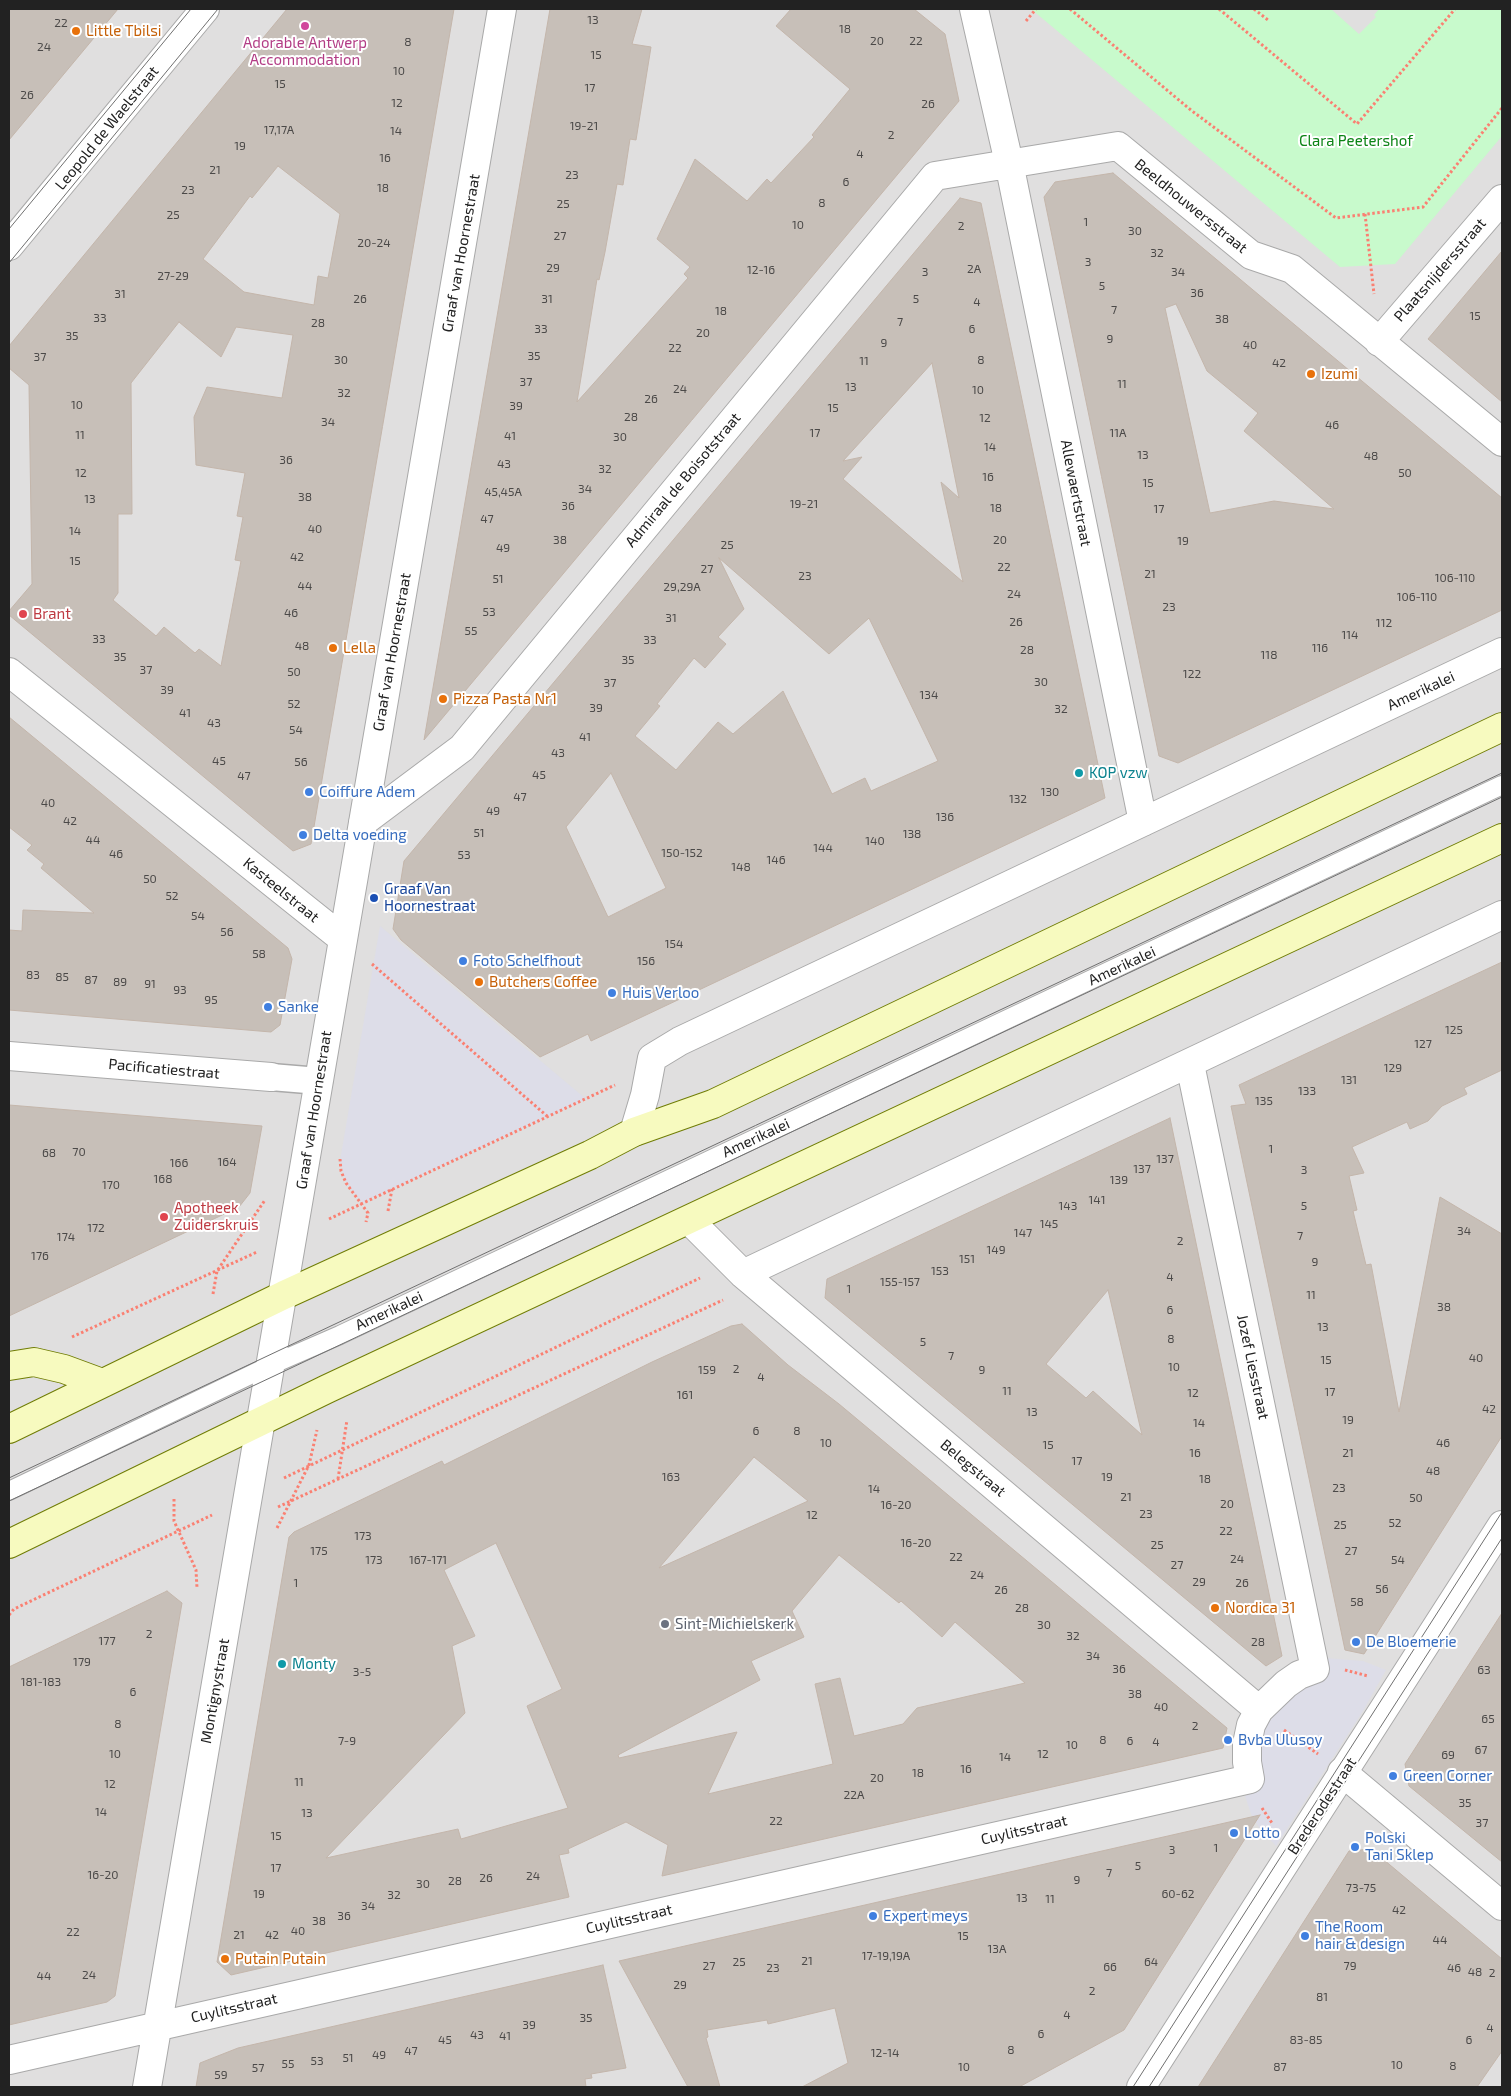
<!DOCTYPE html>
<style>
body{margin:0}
#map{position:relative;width:1511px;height:2096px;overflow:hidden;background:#f2efe9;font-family:"Exo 2",sans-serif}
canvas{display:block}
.frame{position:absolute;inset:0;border:10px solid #222;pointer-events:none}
</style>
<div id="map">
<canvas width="1511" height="2096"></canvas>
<div class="frame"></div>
</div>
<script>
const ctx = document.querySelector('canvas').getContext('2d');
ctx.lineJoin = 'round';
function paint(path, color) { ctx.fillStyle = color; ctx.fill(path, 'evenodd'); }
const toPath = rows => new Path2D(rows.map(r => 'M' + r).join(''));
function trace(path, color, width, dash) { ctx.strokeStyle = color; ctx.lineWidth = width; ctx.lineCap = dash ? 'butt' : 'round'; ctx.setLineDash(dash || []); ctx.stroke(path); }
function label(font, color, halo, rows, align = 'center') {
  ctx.font = font + ' "Exo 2",sans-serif'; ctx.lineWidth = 4; ctx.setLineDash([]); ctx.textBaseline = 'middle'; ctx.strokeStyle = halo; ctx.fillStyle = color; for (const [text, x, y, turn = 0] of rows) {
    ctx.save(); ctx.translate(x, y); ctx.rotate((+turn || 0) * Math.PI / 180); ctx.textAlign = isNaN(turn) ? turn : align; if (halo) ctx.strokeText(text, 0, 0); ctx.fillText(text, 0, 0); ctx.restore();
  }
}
paint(toPath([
 [9,9,1502,9,1502,2087,9,2087]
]), '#e0dfdf');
paint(toPath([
 [1031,9,1331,9,1359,34,1376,17,1374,15,1379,9,1502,9,1502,136,1395,264,1340,267]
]), '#c8facc');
paint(toPath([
 [380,926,586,1099,362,1203,346,1183,340,1161],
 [1326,1658,1363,1661,1386,1670,1363,1711,1276,1846,1260,1829,1251,1814,1245,1796,1259,1791,1255,1777,1259,1728]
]), '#dddde8');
const building = toPath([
 [9,9,118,9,9,140,9,9],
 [287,9,454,9,311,844,293,851,9,615,9,611,32,584,29,385,9,368,9,346,287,9],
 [278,166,340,214,328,278,318,276,314,305,244,292,203,259,250,196,252,198,278,166],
 [179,322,221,357,236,327,293,335,282,398,207,387,194,417,196,465,245,473,237,516,243,517,235,560,241,561,221,666,199,649,195,653,164,627,156,636,113,600,118,593,118,514,132,514,131,383,179,322],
 [550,9,642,9,632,44,651,47,636,140,630,139,623,185,617,184,605,252,599,280,597,279,577,402,688,278,684,274,690,267,657,239,695,159,747,201,767,179,771,183,814,137,812,135,850,89,776,26,791,9,914,9,945,34,959,101,424,740,550,9],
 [1113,173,1502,498,1502,610,1178,763,1159,756,1044,197,1055,182,1113,173],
 [1176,304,1207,371,1258,413,1244,431,1334,509,1274,501,1210,513,1165,308,1176,304],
 [960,198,981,203,1105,798,591,1041,588,1034,540,1057,401,940,393,929,404,861,960,198],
 [932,363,959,498,941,482,963,582,843,479,862,457,843,461,932,363],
 [719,558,829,654,869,618,938,761,871,791,865,778,832,794,783,691,733,734,718,722,676,770,635,736,660,706,657,704,694,658,705,668,726,644,718,637,744,609,719,558],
 [611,773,666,888,608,917,566,827,611,773],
 [1502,251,1502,402,1428,339,1502,251],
 [9,717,288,948,292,959,280,1025,271,1032,9,1010,9,930,22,931,23,910,94,913,41,868,44,864,27,850,32,845,9,827,9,717],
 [1502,962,1502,1070,1464,1088,1467,1094,1442,1106,1428,1121,1410,1129,1407,1122,1352,1147,1364,1173,1349,1176,1357,1210,1353,1211,1366,1265,1371,1264,1399,1412,1440,1197,1502,1234,1502,1436,1364,1654,1345,1650,1231,1106,1246,1104,1239,1085,1502,962],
 [9,1105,262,1126,250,1193,239,1207,9,1316,9,1105],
 [1170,1118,1282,1656,1266,1666,825,1298,827,1279,1170,1118],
 [1108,1290,1142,1435,1093,1391,1086,1398,1046,1364,1108,1290],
 [742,1324,788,1365,839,1404,1227,1728,1223,1748,662,1876,668,1845,626,1822,568,1849,569,1853,559,1855,569,1897,231,1975,217,1962,289,1537,294,1532,442,1461,444,1465,652,1362,731,1326,742,1324],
 [754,1457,808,1501,659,1568,754,1457],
 [496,1543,562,1689,527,1706,568,1808,461,1839,458,1829,326,1858,465,1713,452,1646,475,1636,444,1570,496,1543],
 [839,1555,899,1603,901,1601,942,1637,955,1622,1025,1683,917,1708,903,1724,854,1736,840,1678,815,1684,833,1764,708,1794,737,1732,619,1758,618,1755,760,1680,751,1661,804,1637,792,1611,839,1555],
 [167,1591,182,1603,115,1996,107,2002,9,2025,9,1667,167,1591],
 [1502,1613,1502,1862,1409,1786,1405,1764,1502,1613],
 [1260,1815,1124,2030,1019,2087,802,2087,848,2063,835,2008,768,2024,767,2020,707,2030,708,2037,706,2038,720,2087,688,2087,619,1961,1260,1815],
 [1371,1849,1502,1959,1502,2051,1477,2087,1198,2087,1349,1851,1371,1849],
 [603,1965,626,2068,591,2074,592,2078,585,2079,586,2087,196,2087,200,2063,238,2048,603,1965]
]);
paint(building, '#c7bfb8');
trace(building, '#c4b6ab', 1);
const service = toPath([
 [9,1491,271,1365,340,1335,1502,785]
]);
const pedestrian = toPath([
 [271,1077,319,1081]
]);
const minor = toPath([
 [974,9,1009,163,1143,822],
 [9,246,205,9],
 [1379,342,1502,199],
 [9,672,343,939],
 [363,822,462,748,935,176,1118,146,1251,255,1292,269,1502,442],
 [9,1056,271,1077],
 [634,1132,645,1095,652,1058,680,1041,1502,652],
 [690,1221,743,1274,1259,1710],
 [743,1274,1502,915],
 [1342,1772,1502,1906],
 [9,2060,1250,1779,1247,1762,1247,1744,1251,1725,1259,1710,1286,1684,1299,1675,1315,1669,1190,1064],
 [147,2087,502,9]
]);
const tertiary = toPath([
 [1141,2087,1502,1525]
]);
const secondary = toPath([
 [9,1366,34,1362,64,1369,102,1383],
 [9,1429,284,1295,590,1155,634,1132,713,1104,1502,727],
 [9,1544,327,1389,1502,838]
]);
trace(service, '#a9a9a9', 20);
trace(pedestrian, '#a9a9a9', 29);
trace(minor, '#a9a9a9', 30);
trace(tertiary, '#a9a9a9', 30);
trace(secondary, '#707d05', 30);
trace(toPath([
 [1070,9,1192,111,1336,218,1423,207,1502,108],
 [1219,9,1357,124,1455,9],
 [1254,9,1268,20],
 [1026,21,1036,9],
 [1365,214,1374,294],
 [372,964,547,1116],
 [340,1159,341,1171,346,1183,368,1213,366,1222],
 [388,1211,392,1189],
 [329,1219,615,1085],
 [213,1294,217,1271,265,1200],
 [72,1337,257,1252],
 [284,1478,700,1278],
 [338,1479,347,1420],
 [174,1499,174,1521,196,1570,197,1588],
 [278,1507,723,1300],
 [277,1528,309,1465,317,1430],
 [9,1615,14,1609,212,1515],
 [1345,1670,1368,1676],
 [1284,1730,1318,1754],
 [1262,1808,1272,1823]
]), '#fa8072', 3, [2.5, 2.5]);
trace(service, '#fff', 18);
trace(pedestrian, '#fff', 26);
trace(minor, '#fff', 28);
trace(tertiary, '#fff', 28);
trace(secondary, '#f7fabf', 28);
trace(toPath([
 [9,229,191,9],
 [9,263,218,9],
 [9,1478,1502,773],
 [9,1501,1502,797],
 [1133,2087,1502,1512],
 [1149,2087,1502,1538]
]), '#707070', 1);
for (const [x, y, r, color] of [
 [305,26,5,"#d1479c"],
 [76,31,5,"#e8710a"],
 [1311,374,5,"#e8710a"],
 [23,614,5,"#e0444e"],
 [333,648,5,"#e8710a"],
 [443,699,5,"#e8710a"],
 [1079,773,5,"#0f9aa8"],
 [309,792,5,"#3f7fe0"],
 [303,835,5,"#3f7fe0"],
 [374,898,5,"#1a4fb4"],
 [463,961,5,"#3f7fe0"],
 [479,982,5,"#e8710a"],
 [612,993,5,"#3f7fe0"],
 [268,1007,5,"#3f7fe0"],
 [164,1217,5,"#e0444e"],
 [1215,1608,5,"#e8710a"],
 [665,1624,5,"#6b7280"],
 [1356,1642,5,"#3f7fe0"],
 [282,1664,5,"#0f9aa8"],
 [1228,1740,5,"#3f7fe0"],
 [1393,1776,5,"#3f7fe0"],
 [1234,1833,5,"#3f7fe0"],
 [1355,1847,5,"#3f7fe0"],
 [873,1916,5,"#3f7fe0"],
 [1305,1936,5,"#3f7fe0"],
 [225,1959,5,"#e8710a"]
]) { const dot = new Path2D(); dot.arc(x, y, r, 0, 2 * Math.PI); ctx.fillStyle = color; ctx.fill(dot); trace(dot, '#fff', 2); }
label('12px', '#4b4948', null, [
 ["13",593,20],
 ["22",61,23],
 ["18",845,29],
 ["20",877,41],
 ["22",916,41],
 ["8",408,42],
 ["24",44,47],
 ["15",596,55],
 ["10",399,71],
 ["15",280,84],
 ["17",590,88],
 ["26",27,95],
 ["12",397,103],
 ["26",928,104],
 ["19-21",584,126],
 ["17,17A",279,130],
 ["14",396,131],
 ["2",891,135],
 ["19",240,146],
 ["4",860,154],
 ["16",385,158],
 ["21",215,170],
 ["23",572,175],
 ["6",846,182],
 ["18",383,188],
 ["23",188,190],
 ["8",822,203],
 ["25",563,204],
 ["25",173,215],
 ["1",1086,222],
 ["10",798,225],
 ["2",961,226],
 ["30",1135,231],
 ["27",560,236],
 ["20-24",374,243],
 ["32",1157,253],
 ["3",1088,262],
 ["29",553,268],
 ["2A",974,269],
 ["12-16",761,270],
 ["3",925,272],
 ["34",1178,272],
 ["27-29",173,276],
 ["5",1102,286],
 ["36",1197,293],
 ["31",120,294],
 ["26",360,299],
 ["31",547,299],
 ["5",916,299],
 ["4",977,302],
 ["7",1114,310],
 ["18",721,311],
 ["15",1475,316],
 ["33",100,318],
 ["38",1222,319],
 ["7",900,322],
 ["28",318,323],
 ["33",541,329],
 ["6",972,329],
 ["20",703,333],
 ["35",72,336],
 ["9",1110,339],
 ["9",884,343],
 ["40",1250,345],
 ["22",675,348],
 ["35",534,356],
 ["37",40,357],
 ["30",341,360],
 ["8",981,360],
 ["11",864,361],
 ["42",1279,363],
 ["37",526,382],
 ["11",1122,384],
 ["13",851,387],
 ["24",680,389],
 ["10",978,390],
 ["32",344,393],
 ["26",651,399],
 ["10",77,405],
 ["39",516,406],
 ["15",833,408],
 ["28",631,417],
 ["12",985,418],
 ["34",328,422],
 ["46",1332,425],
 ["17",815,433],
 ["11A",1118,433],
 ["11",80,435],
 ["41",510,436],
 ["30",620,437],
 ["14",990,447],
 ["13",1143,455],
 ["48",1371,456],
 ["36",286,460],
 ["43",504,464],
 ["32",605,469],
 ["12",81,473],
 ["50",1405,473],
 ["16",988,477],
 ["15",1148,483],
 ["34",585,489],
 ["45,45A",503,492],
 ["38",305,497],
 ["13",90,499],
 ["19-21",804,504],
 ["36",568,506],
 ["18",996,508],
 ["17",1159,509],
 ["47",487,519],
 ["40",315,529],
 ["14",75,531],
 ["38",560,540],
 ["20",1000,540],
 ["19",1183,541],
 ["25",727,545],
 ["49",503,548],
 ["42",297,557],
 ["15",75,561],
 ["22",1004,567],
 ["27",707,569],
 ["21",1150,574],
 ["23",805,576],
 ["106-110",1455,578],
 ["51",498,579],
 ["44",305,586],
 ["29,29A",682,587],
 ["24",1014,594],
 ["106-110",1417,597],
 ["23",1169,607],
 ["53",489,612],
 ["46",291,613],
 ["31",671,618],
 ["26",1016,622],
 ["112",1384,623],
 ["55",471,631],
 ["114",1350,635],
 ["33",99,639],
 ["33",650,640],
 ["48",302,646],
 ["116",1320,648],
 ["28",1027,650],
 ["118",1269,655],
 ["35",120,657],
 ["35",628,660],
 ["37",146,670],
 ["50",294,672],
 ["122",1192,674],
 ["30",1041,682],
 ["37",610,683],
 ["39",167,690],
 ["134",929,695],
 ["52",294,704],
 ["39",596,708],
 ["32",1061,709],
 ["41",185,713],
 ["43",214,723],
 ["54",296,730],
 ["41",585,737],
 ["43",558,753],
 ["45",219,761],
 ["56",301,762],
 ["45",539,775],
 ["47",244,776],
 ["130",1050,792],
 ["47",520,797],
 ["132",1018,799],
 ["40",48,803],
 ["49",493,811],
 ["136",945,817],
 ["42",70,821],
 ["51",479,833],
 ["138",912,834],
 ["44",93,840],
 ["140",875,841],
 ["144",823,848],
 ["150-152",682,853],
 ["46",116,854],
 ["53",464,855],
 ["146",776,860],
 ["148",741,867],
 ["50",150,879],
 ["52",172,896],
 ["54",198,916],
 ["56",227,932],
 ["154",674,944],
 ["58",259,954],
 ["156",646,961],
 ["83",33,975],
 ["85",62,977],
 ["87",91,980],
 ["89",120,982],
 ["91",150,984],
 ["93",180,990],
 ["95",211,1000],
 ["125",1454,1030],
 ["127",1423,1044],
 ["129",1393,1068],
 ["131",1349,1080],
 ["133",1307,1091],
 ["135",1264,1101],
 ["1",1271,1149],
 ["70",79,1152],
 ["68",49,1153],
 ["137",1165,1159],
 ["164",227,1162],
 ["166",179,1163],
 ["137",1142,1169],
 ["3",1304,1170],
 ["168",163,1179],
 ["139",1119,1180],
 ["170",111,1185],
 ["141",1097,1200],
 ["143",1068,1206],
 ["5",1304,1206],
 ["145",1049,1224],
 ["172",96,1228],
 ["34",1464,1231],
 ["147",1023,1233],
 ["7",1300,1236],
 ["174",66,1237],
 ["2",1180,1241],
 ["149",996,1250],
 ["176",40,1256],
 ["151",967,1259],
 ["9",1315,1262],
 ["153",940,1271],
 ["4",1170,1277],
 ["155-157",900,1282],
 ["1",849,1289],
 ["11",1311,1295],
 ["38",1444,1307],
 ["6",1170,1310],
 ["13",1323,1327],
 ["8",1171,1339],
 ["5",923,1342],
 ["7",951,1356],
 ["40",1476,1358],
 ["15",1326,1360],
 ["10",1174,1367],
 ["2",736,1369],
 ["159",707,1370],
 ["9",982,1370],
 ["4",761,1377],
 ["11",1007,1391],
 ["17",1330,1392],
 ["12",1193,1393],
 ["161",685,1395],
 ["42",1489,1409],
 ["13",1032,1412],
 ["19",1348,1420],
 ["14",1199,1423],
 ["6",756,1431],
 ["8",797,1431],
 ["10",826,1443],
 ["46",1443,1443],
 ["15",1048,1445],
 ["16",1195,1453],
 ["21",1348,1453],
 ["17",1077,1461],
 ["48",1433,1471],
 ["163",671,1477],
 ["19",1107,1477],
 ["18",1205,1479],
 ["23",1339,1488],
 ["14",874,1489],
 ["21",1126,1497],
 ["50",1416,1498],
 ["20",1227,1504],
 ["16-20",896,1505],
 ["23",1146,1514],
 ["12",812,1515],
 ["52",1395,1523],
 ["25",1340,1525],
 ["22",1226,1531],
 ["173",363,1536],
 ["16-20",916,1543],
 ["25",1157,1545],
 ["175",319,1551],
 ["27",1351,1551],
 ["22",956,1557],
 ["24",1237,1559],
 ["173",374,1560],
 ["167-171",428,1560],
 ["54",1398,1560],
 ["27",1177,1565],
 ["24",977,1575],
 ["29",1199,1582],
 ["1",296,1583],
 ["26",1242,1583],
 ["56",1382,1589],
 ["26",1001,1590],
 ["58",1357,1602],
 ["28",1022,1608],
 ["30",1044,1625],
 ["2",149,1634],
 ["32",1073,1636],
 ["177",107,1641],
 ["28",1258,1642],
 ["34",1093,1656],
 ["179",82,1662],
 ["36",1119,1669],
 ["63",1484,1670],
 ["3-5",362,1672],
 ["181-183",41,1682],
 ["6",133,1692],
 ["38",1135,1694],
 ["40",1161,1707],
 ["65",1488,1719],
 ["8",118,1724],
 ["2",1195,1726],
 ["8",1103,1740],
 ["7-9",347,1741],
 ["6",1130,1741],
 ["4",1156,1742],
 ["10",1072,1745],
 ["67",1481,1750],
 ["10",115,1754],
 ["12",1043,1754],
 ["69",1448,1755],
 ["14",1005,1757],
 ["16",966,1769],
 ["18",918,1773],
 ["20",877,1778],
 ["11",299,1782],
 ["12",110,1784],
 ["22A",854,1795],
 ["35",1465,1803],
 ["14",101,1812],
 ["13",307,1813],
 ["22",776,1821],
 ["37",1482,1823],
 ["15",276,1836],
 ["1",1216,1848],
 ["3",1172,1850],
 ["5",1138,1866],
 ["17",276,1868],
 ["7",1109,1873],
 ["16-20",103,1875],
 ["24",533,1876],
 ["26",486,1878],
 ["9",1077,1880],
 ["28",455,1881],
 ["30",423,1884],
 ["73-75",1361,1888],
 ["19",259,1894],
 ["60-62",1178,1894],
 ["32",394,1895],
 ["13",1022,1898],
 ["11",1050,1899],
 ["34",368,1906],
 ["42",1399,1910],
 ["36",344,1916],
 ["38",319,1921],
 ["40",298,1931],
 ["22",73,1932],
 ["21",239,1935],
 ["42",272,1935],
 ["15",963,1936],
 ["44",1440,1940],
 ["13A",997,1949],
 ["17-19,19A",886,1956],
 ["21",807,1961],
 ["25",739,1962],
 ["64",1151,1962],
 ["27",709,1966],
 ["79",1350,1966],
 ["66",1110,1967],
 ["23",773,1968],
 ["46",1454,1968],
 ["48",1475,1972],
 ["2",1492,1973],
 ["24",89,1975],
 ["44",44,1976],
 ["29",680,1985],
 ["2",1092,1991],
 ["81",1322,1997],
 ["4",1067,2015],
 ["35",586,2018],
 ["39",529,2025],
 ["4",1490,2028],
 ["6",1041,2034],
 ["43",477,2035],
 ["41",505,2036],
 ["45",445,2040],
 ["83-85",1306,2040],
 ["6",1469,2040],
 ["8",1011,2050],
 ["47",411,2051],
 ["12-14",885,2053],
 ["49",379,2055],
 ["51",348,2058],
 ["53",317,2061],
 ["55",288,2064],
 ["10",1397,2065],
 ["8",1453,2066],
 ["10",964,2067],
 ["87",1280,2067],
 ["57",258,2068],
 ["59",221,2075]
]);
label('15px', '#c56008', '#fff', [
 ["Little Tbilsi",86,31],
 ["Izumi",1321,374],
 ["Lella",343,648],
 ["Pizza Pasta Nr1",453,699],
 ["Butchers Coffee",489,982],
 ["Nordica 31",1225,1608],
 ["Putain Putain",235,1959]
], 'left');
label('15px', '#b23c85', '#fff', [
 ["Adorable Antwerp",305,43],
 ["Accommodation",305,60]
]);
label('15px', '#222', '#fff', [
 ["Leopold de Waelstraat",107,128,-51],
 ["Beeldhouwersstraat",1191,206,39],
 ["Graaf van Hoornestraat",461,253,-80],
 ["Plaatsnijdersstraat",1440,270,-49],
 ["Admiraal de Boisotstraat",683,480,-50],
 ["Allewaertstraat",1076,493,79],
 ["Graaf van Hoornestraat",392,652,-80],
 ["Amerikalei",1421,691,-25],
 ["Kasteelstraat",281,890,39],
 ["Amerikalei",1122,966,-25],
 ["Pacificatiestraat",164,1069,5],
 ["Graaf van Hoornestraat",314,1110,-81],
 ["Amerikalei",756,1138,-25],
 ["Amerikalei",389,1311,-25],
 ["Jozef Liesstraat",1253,1367,78],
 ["Belegstraat",973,1468,40],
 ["Montignystraat",215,1691,-80],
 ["Brederodestraat",1322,1806,-57],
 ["Cuylitsstraat",1024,1830,-13],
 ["Cuylitsstraat",629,1919,-13],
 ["Cuylitsstraat",234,2008,-13]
]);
label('15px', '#0c8416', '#fff', [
 ["Clara Peetershof",1356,141]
]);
label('15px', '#be3a42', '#fff', [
 ["Brant",33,614],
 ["Apotheek",174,1208],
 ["Zuiderskruis",174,1225]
], 'left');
label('15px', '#0d838f', '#fff', [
 ["KOP vzw",1089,773],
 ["Monty",292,1664]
], 'left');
label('15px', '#366cbe', '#fff', [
 ["Coiffure Adem",319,792],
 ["Delta voeding",313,835],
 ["Foto Schelfhout",473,961],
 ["Huis Verloo",622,993],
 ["Sanke",278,1007],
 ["De Bloemerie",1366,1642],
 ["Bvba Ulusoy",1238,1740],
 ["Green Corner",1403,1776],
 ["Lotto",1244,1833],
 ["Polski",1365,1838],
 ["Tani Sklep",1365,1855],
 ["Expert meys",883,1916],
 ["The Room",1315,1927],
 ["hair & design",1315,1944]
], 'left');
label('15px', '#164399', '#fff', [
 ["Graaf Van",384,889],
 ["Hoornestraat",384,906]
], 'left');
label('15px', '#5b616d', '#fff', [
 ["Sint-Michielskerk",675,1624]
], 'left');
</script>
